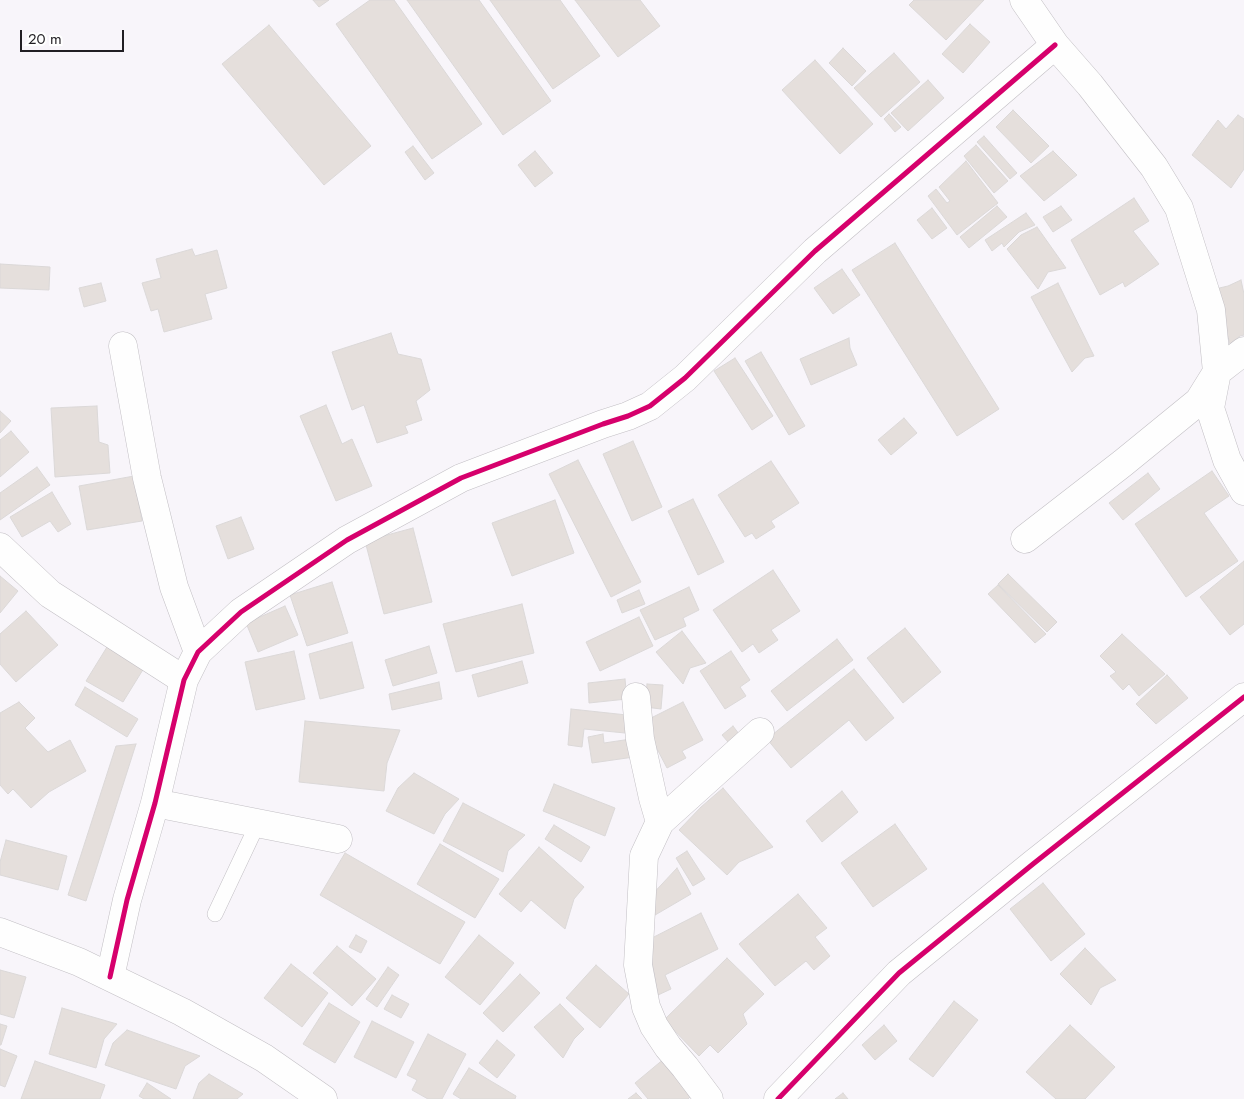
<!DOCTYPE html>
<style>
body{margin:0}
#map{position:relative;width:1244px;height:1099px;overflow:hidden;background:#f8f5fa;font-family:Jost,sans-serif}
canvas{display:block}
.scale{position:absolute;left:20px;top:30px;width:104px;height:22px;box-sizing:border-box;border:2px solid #211e23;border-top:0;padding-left:6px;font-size:15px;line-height:18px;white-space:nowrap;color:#211e23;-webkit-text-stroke:4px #fff;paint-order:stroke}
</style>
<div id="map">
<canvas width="1244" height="1099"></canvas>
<div class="scale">20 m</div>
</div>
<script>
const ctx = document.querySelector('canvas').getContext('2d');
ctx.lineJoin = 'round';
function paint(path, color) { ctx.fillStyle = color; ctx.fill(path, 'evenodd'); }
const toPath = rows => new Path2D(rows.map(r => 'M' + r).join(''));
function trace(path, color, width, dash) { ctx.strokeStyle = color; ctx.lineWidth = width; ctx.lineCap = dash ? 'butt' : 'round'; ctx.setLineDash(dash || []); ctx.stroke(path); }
const building = toPath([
 [313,0,329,0,319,7,313,0],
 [370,0,394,0,482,124,432,159,336,24,370,0],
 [407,0,479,0,551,101,503,135,407,0],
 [490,0,560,0,600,56,553,89,490,0],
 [575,0,640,0,660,26,618,57,575,0],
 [914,0,984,0,946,40,909,5,914,0],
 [970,24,990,42,963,73,942,54,970,24],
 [269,25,371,146,324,185,222,64,269,25],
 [843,48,866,71,852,86,829,63,843,48],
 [894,53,920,82,881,117,854,88,894,53],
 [815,60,873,124,840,154,782,90,815,60],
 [928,80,944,98,908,131,891,113,928,80],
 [1013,110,1049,146,1031,163,996,127,1013,110],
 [889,114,901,127,895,132,884,119,889,114],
 [1238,115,1244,119,1244,169,1231,188,1192,155,1218,120,1226,129,1238,115],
 [984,136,1017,173,1010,179,977,142,984,136],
 [976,145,1008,181,994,193,964,156,976,145],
 [413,146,434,173,425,180,405,152,413,146],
 [535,151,553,173,535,187,518,165,535,151],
 [1053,151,1077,175,1044,201,1020,176,1053,151],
 [966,161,998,203,957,235,928,196,936,189,947,203,950,201,939,187,966,161],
 [1134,198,1149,221,1133,231,1159,264,1125,287,1123,282,1100,295,1071,240,1134,198],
 [997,206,1007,217,969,248,960,237,997,206],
 [1061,206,1072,220,1053,232,1043,217,1061,206],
 [932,208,947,228,932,239,917,220,932,208],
 [1026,213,1035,225,1019,232,1004,247,1002,243,992,251,985,240,1026,213],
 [1037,227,1066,268,1048,272,1038,289,1007,249,1021,235,1037,227],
 [895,243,999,409,957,436,852,270,895,243],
 [192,249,195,256,217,250,227,288,205,294,212,319,164,332,158,309,151,311,142,283,161,278,156,259,192,249],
 [0,264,50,267,49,290,0,288,0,264],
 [842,269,860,295,833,314,814,288,842,269],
 [1241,280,1244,294,1244,335,1240,336,1230,344,1215,289,1228,286,1241,280],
 [101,283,106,301,84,307,79,288,101,283],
 [1058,283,1094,356,1085,358,1072,372,1031,297,1058,283],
 [391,333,398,354,421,359,430,390,416,401,422,420,405,426,408,433,377,443,364,405,352,410,332,352,391,333],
 [849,338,850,348,857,365,811,385,800,359,849,338],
 [761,352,805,426,789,435,745,361,761,352],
 [735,358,773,416,752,430,714,371,735,358],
 [326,405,342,444,352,439,372,486,336,501,300,416,326,405],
 [97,406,99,442,108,445,110,473,55,477,51,408,97,406],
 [0,411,11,421,0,433,0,411],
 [904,418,917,433,891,455,878,440,904,418],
 [11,431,29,452,0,477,0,440,11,431],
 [633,441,662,507,632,521,603,454,633,441],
 [578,460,641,582,611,597,549,474,578,460],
 [771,461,799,503,771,521,775,527,756,539,752,533,745,537,718,495,771,461],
 [37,467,50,485,0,520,0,493,37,467],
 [1212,471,1229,496,1204,513,1238,561,1186,597,1135,524,1212,471],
 [1148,473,1160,489,1123,520,1109,503,1148,473],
 [134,476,142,521,87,530,79,486,134,476],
 [52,492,71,524,58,532,50,521,22,537,10,517,52,492],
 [693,499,724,562,698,575,668,511,693,499],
 [555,500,574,553,512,576,492,523,555,500],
 [241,517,254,549,228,559,216,526,241,517],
 [413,528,432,602,384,614,365,541,413,528],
 [1244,561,1244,624,1230,635,1200,597,1244,561],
 [773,570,800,611,771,630,778,640,759,653,753,644,742,652,713,610,773,570],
 [1008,574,1057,622,1047,632,998,584,1008,574],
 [0,576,18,591,0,613,0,576],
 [332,582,348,633,307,646,290,595,332,582],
 [998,585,1046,634,1035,643,988,594,998,585],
 [689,587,699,610,683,618,686,626,655,640,640,610,689,587],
 [639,590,645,604,622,613,617,600,639,590],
 [522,604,534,653,456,672,443,624,522,604],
 [285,606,298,635,258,652,246,623,285,606],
 [26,611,58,645,16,682,0,664,0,634,26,611],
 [639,617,653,646,600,671,586,642,639,617],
 [905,628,941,672,903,703,867,658,905,628],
 [682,631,706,663,690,668,683,684,656,652,682,631],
 [1122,634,1165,674,1139,696,1129,684,1123,690,1110,676,1116,672,1100,656,1122,634],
 [837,639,853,660,787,711,771,691,837,639],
 [352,642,364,688,320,699,309,654,352,642],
 [429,646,437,673,393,686,385,660,429,646],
 [107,647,144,668,123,702,86,681,107,647],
 [294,651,305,699,256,710,245,662,294,651],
 [731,651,750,680,740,687,746,696,725,709,700,671,731,651],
 [522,661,528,683,478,697,472,675,522,661],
 [854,669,894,718,866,741,849,720,791,768,767,739,854,669],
 [1167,675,1188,698,1156,724,1136,704,1167,675],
 [625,679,627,699,589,703,588,683,625,679],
 [439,682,442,699,392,710,389,694,439,682],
 [647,684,663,685,661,709,645,707,647,684],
 [85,687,138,719,127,737,75,705,85,687],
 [19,702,35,718,25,728,48,752,70,740,86,771,49,792,31,808,13,789,8,794,0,785,0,713,19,702],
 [683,702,703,740,682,751,686,758,667,768,643,722,683,702],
 [571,709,627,715,625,733,584,729,582,747,568,745,571,709],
 [305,721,400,730,387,763,384,791,299,782,305,721],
 [733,726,739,734,728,742,722,735,733,726],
 [603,734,604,743,631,739,634,757,592,763,588,737,603,734],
 [136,744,86,901,68,895,116,746,136,744],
 [414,773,459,799,445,814,434,834,386,811,398,788,414,773],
 [554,784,615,808,605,836,543,811,554,784],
 [723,788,773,847,739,862,727,875,679,830,701,807,723,788],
 [842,791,858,812,822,842,806,821,842,791],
 [463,803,525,835,508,851,503,872,443,841,463,803],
 [895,824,927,869,873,907,841,863,895,824],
 [554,825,590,847,581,862,545,839,554,825],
 [6,840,67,856,58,890,0,875,0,862,6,840],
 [440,844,499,879,475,918,417,884,440,844],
 [539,847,584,887,574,899,565,929,531,900,521,912,499,894,539,847],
 [687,851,705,879,693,886,676,858,687,851],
 [345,853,465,922,440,964,320,895,345,853],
 [677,868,691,894,650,918,647,900,677,868],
 [1043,883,1085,934,1051,961,1010,909,1043,883],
 [798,894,827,928,815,937,830,956,814,970,806,961,775,986,739,944,798,894],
 [701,913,718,949,665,975,671,989,658,995,648,940,701,913],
 [356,935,367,941,361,953,349,947,356,935],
 [479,935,514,963,480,1005,445,977,479,935],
 [337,946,376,979,352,1006,313,973,337,946],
 [1085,948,1116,980,1100,988,1091,1005,1060,974,1085,948],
 [727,958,764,994,743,1014,747,1024,718,1053,710,1045,699,1056,664,1020,727,958],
 [291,964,328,993,302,1027,264,998,291,964],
 [596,965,629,994,600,1028,566,998,596,965],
 [388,967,399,975,377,1007,366,999,388,967],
 [0,970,26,977,14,1018,0,1014,0,970],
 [520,974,540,993,503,1032,483,1013,520,974],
 [392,995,409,1004,401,1018,384,1009,392,995],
 [954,1001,978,1020,933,1077,909,1059,954,1001],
 [329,1003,360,1022,335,1063,303,1044,329,1003],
 [560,1004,584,1029,574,1039,563,1058,534,1027,560,1004],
 [62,1008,117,1024,104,1039,96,1068,49,1054,62,1008],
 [372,1021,414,1042,396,1078,354,1057,372,1021],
 [0,1024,7,1026,1,1045,0,1045,0,1024],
 [884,1025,897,1041,875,1060,862,1045,884,1025],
 [1070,1025,1115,1067,1085,1099,1056,1099,1026,1072,1070,1025],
 [127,1030,200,1056,185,1066,176,1089,105,1065,113,1043,127,1030],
 [428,1034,466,1054,442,1099,428,1099,412,1090,417,1080,407,1075,428,1034],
 [497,1040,515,1055,497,1078,479,1063,497,1040],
 [0,1049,17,1056,5,1087,0,1085,0,1049],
 [665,1058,694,1093,688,1099,648,1099,635,1083,665,1058],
 [35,1061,105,1085,100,1099,21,1099,35,1061],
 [469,1068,516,1096,515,1099,461,1099,453,1094,469,1068],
 [209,1074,243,1094,237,1099,193,1099,199,1083,209,1074],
 [147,1083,171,1099,144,1099,139,1096,147,1083],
 [636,1093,642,1099,628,1099,636,1093],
 [843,1093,848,1099,835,1099,843,1093]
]);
paint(building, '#e5dfdc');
trace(building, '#dbd8d8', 1);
const lane = toPath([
 [215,914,258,823]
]);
const street = toPath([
 [1024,0,1055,45,1090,85,1154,167,1179,208,1211,310,1217,372,1210,408,1227,460,1244,491],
 [123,346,147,478,174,587,198,652],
 [1025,539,1123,463,1199,401,1217,372,1244,351],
 [0,547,50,594,184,680],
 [636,697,640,739,653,798,660,822],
 [155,803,338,839],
 [0,932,79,962,182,1012,264,1058,323,1099],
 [110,977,127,900,155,803,184,680,198,652,241,612,347,540,461,478,603,424,628,416,650,406,685,378,815,251,1055,45],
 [709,1099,685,1067,668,1047,654,1026,646,1007,638,965,644,856,660,822,760,732],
 [778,1099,899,973,1033,864,1244,697]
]);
trace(lane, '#c2bfc4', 16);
trace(street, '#c2bfc4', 29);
trace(lane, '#fefefe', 15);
trace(street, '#fefefe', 28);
trace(toPath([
 [110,977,127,900,155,803,184,680,198,652,241,612,347,540,461,478,603,424,628,416,650,406,685,378,815,251,1055,45],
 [778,1099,899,973,1033,864,1244,697]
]), '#d6006c', 5);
</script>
